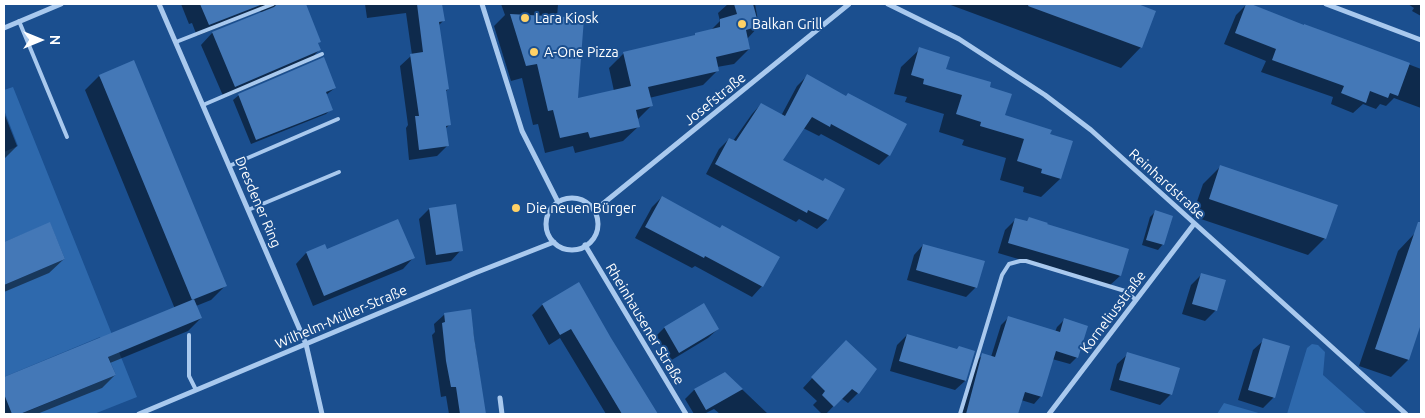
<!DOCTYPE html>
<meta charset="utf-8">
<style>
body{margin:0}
#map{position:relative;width:1425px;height:418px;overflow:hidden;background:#1b4f8f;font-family:Ubuntu,sans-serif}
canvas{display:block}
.frame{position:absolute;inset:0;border:5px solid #fff;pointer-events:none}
.north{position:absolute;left:15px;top:15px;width:50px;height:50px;-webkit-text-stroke:4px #1b4f8f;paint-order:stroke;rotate:90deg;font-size:14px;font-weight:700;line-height:20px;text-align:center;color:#fff}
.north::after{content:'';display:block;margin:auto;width:18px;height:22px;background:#fff;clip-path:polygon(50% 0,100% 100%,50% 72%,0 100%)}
</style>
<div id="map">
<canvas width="1425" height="418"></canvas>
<div class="frame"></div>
<div class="north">N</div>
</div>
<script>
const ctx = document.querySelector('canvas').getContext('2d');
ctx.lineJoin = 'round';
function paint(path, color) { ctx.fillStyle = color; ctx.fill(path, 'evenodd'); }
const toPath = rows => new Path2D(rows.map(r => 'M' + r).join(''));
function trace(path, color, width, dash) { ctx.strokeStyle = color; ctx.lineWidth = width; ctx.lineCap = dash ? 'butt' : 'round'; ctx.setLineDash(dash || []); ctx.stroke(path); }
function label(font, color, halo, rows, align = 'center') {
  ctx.font = font + ' Ubuntu,sans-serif'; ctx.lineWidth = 4; ctx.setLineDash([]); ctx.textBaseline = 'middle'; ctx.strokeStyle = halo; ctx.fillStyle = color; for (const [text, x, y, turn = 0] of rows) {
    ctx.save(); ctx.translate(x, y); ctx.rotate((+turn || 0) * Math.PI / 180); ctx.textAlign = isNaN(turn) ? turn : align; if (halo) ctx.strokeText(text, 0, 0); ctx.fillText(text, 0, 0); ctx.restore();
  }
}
paint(toPath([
 [13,87,137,397,94,414,21,414,116,375,100,337,4,377,4,285,65,259,50,223,4,242,4,152,18,146,4,110,4,90],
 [1312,344,1318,345,1325,352,1323,375,1367,414,1287,414,1307,348],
 [1224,403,1262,414,1217,414]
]), '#2e69ad');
paint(toPath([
 [181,4,305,4,320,41,317,44,319,50,308,62,224,98,201,45,212,33,264,13,259,11,197,36,192,23,189,24],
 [365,4,441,4,443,21,438,26,448,89,445,92,450,124,445,129,447,146,437,156,409,160,406,128,408,125,400,66,412,55,406,13,367,18],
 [501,4,558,4,557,18,577,100,614,91,609,68,624,53,693,37,696,34,711,30,720,21,718,13,728,4,755,4,759,26,747,39,749,49,734,64,717,67,718,70,703,85,649,98,651,106,637,120,639,126,623,141,575,153,573,146,545,153,538,124,533,125,522,78,511,81,494,26,505,15],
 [948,4,1134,4,1155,11,1141,47,1121,68],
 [1247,4,1303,26,1305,25,1421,69,1421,108,1394,98,1386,106,1380,104,1376,109,1363,104,1353,113,1331,104,1333,97,1261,72,1266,61,1224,44,1236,15],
 [1408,4,1421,4,1421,16,1412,11,1414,8],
 [920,49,945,70,988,88,1004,116,1049,135,1071,142,1060,179,1041,197,1023,192,1024,187,1000,180,1006,158,962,145,964,140,939,132,944,114,905,102,907,97,894,94,901,67],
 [99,76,226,285,211,300,196,306,201,318,188,331,110,363,115,375,102,388,37,414,4,414,4,378,175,309,85,90],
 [807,76,889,155,879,165,821,134,819,136,803,128,781,160,822,182,843,190,827,220,817,229,799,219,796,222,706,174,719,149,729,139,733,141,752,114,761,104,781,116,797,86],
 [335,88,326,95,331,109,326,114,251,144,233,100,239,95],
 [4,113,17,146,4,159],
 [1221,166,1325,238,1308,255,1192,216,1203,184],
 [662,197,762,286,752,297,695,266,692,268,635,238,652,207],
 [429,209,461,250,451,261,426,265,419,219],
 [1155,212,1163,244,1158,250,1142,245,1150,217],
 [1029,218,1120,276,1109,286,998,253,1005,230,1016,219,1026,222],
 [49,224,64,259,49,273,4,292,4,243],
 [1415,233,1421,235,1421,320,1408,360,1391,377,1359,366,1398,251],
 [923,245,976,287,966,297,907,280,914,255],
 [325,246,327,251,413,258,403,269,313,306,296,264,306,253],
 [1201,275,1216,310,1205,321,1182,314,1191,285],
 [578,284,610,339,657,414,606,414,560,338,549,345,532,315,542,305],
 [704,304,718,329,708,338,670,361,655,337,664,328],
 [470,310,485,414,449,414,446,396,441,397,432,335,435,332,434,324,445,314],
 [1008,318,1055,332,1057,327,1064,320,1077,357,1070,364,1052,359,1041,396,1034,404,1021,400,1017,414,962,414,975,362,983,355,991,357,1001,325],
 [907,335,957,350,973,352,965,381,955,390,890,371,897,345],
 [1264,340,1289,347,1273,398,1263,408,1238,400,1253,350],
 [837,351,858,393,848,403,841,398,826,414,822,414,813,405,817,401,803,388],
 [1128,354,1171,394,1160,405,1110,390,1117,364],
 [725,373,768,414,720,414,714,409,704,414,694,414,685,399,694,390]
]), '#0007');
paint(toPath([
 [200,4,263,4,209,25],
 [277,4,306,4,321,42,318,43,321,50,235,87,212,32,274,7],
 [417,4,442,4,445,21,439,22,449,89,446,90,451,125,446,126,449,146,419,150,415,116,419,116,410,54,423,52],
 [734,4,753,4,759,26,746,30,750,49,716,57,719,71,648,87,653,106,636,110,640,127,590,138,588,132,560,138,553,110,548,111,537,64,526,66,510,14,584,18,578,98,631,86,623,52,695,35,695,33,720,27,720,19,737,14],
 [1029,4,1138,4,1156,11,1142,48,1028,6],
 [1246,4,1251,4,1304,25,1304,24,1410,63,1398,96,1390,93,1388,98,1370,91,1366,103,1341,93,1344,86,1272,60,1276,49,1235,33],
 [919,47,950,57,946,69,991,82,990,87,1012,94,1005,115,1052,130,1050,134,1073,141,1061,179,1041,173,1042,169,1017,161,1024,139,980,126,981,122,956,114,962,95,923,84,924,79,911,75],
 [324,57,336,88,326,92,333,110,256,140,238,94],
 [134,60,227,286,192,300,99,75],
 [807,74,846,96,848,93,907,124,890,156,831,124,830,127,812,117,783,160,823,181,825,178,845,189,828,220,808,210,807,213,715,164,729,138,736,141,761,103,785,116],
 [1220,165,1338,205,1326,239,1209,199],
 [662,196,720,228,722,225,780,257,763,287,705,256,704,258,645,227],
 [456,204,463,251,436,255,429,208],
 [1155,210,1173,216,1164,245,1146,240],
 [1029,217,1048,223,1047,224,1129,249,1121,276,1008,243,1015,218,1027,221],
 [398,219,415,258,324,296,306,252,325,244,327,249],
 [50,222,65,259,4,285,4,242],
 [1418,222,1421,222,1421,324,1409,360,1375,349],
 [923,244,985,261,977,288,916,270],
 [1201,273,1226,280,1217,311,1192,304],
 [579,282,611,338,658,414,622,414,571,329,560,335,542,304],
 [194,299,202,318,108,357,116,375,20,414,12,414,4,394,4,377],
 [704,303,719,329,679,353,664,327],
 [471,309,474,337,486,414,460,414,456,387,451,387,446,361,442,323,445,322,444,313],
 [1008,316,1060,332,1064,318,1088,326,1078,358,1056,351,1042,397,1025,392,1018,414,966,414,982,353,995,357],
 [907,334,957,349,959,346,975,351,966,381,899,361],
 [1263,338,1290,346,1275,398,1248,390],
 [846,340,877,369,859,394,852,389,834,407,822,395,825,391,811,377],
 [1127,352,1180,368,1172,395,1119,380],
 [725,372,743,389,706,410,694,389]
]), '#4478b7');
trace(toPath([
 [19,21,67,137],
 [176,42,273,4],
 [203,105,322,54],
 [229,166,338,119],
 [248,210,339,172],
 [189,335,189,376,196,390],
 [960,414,1002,275,1009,264,1020,261,1026,261,1125,291,1136,300]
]), '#a9c9ee', 4);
trace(toPath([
 [159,4,306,344,322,414],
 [482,4,522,131,558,202],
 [888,4,959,39,1045,95,1091,130,1406,414],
 [1326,4,1421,40],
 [4,28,61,4],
 '546 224a26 26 0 1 1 52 0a26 26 0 1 1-52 0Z',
 [594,211,849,4],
 [585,245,686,414],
 [500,398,502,414],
 [139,414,475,273,554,242],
 [1049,414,1194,224]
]), '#a9c9ee', 5);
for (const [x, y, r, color] of [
 [525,18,5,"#ffd166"],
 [742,24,5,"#ffd166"],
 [534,52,5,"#ffd166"],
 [516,208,5,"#ffd166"]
]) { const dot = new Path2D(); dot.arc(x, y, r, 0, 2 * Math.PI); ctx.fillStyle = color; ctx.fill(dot); trace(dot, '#1b4f8f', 2); }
label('14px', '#fff', '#1b4f8f', [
 ["Lara Kiosk",535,18],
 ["Balkan Grill",752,24],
 ["A-One Pizza",544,52],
 ["Die neuen Bürger",526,208]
], 'left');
label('14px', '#fff', '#1b4f8f', [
 ["Josefstraße",715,99,-39],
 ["Reinhardstraße",1167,184,42],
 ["Dresdener Ring",258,202,67],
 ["Korneliusstraße",1113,312,-53],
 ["Wilhelm-Müller-Straße",341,317,-23],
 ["Rheinhausener Straße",645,324,59]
]);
</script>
